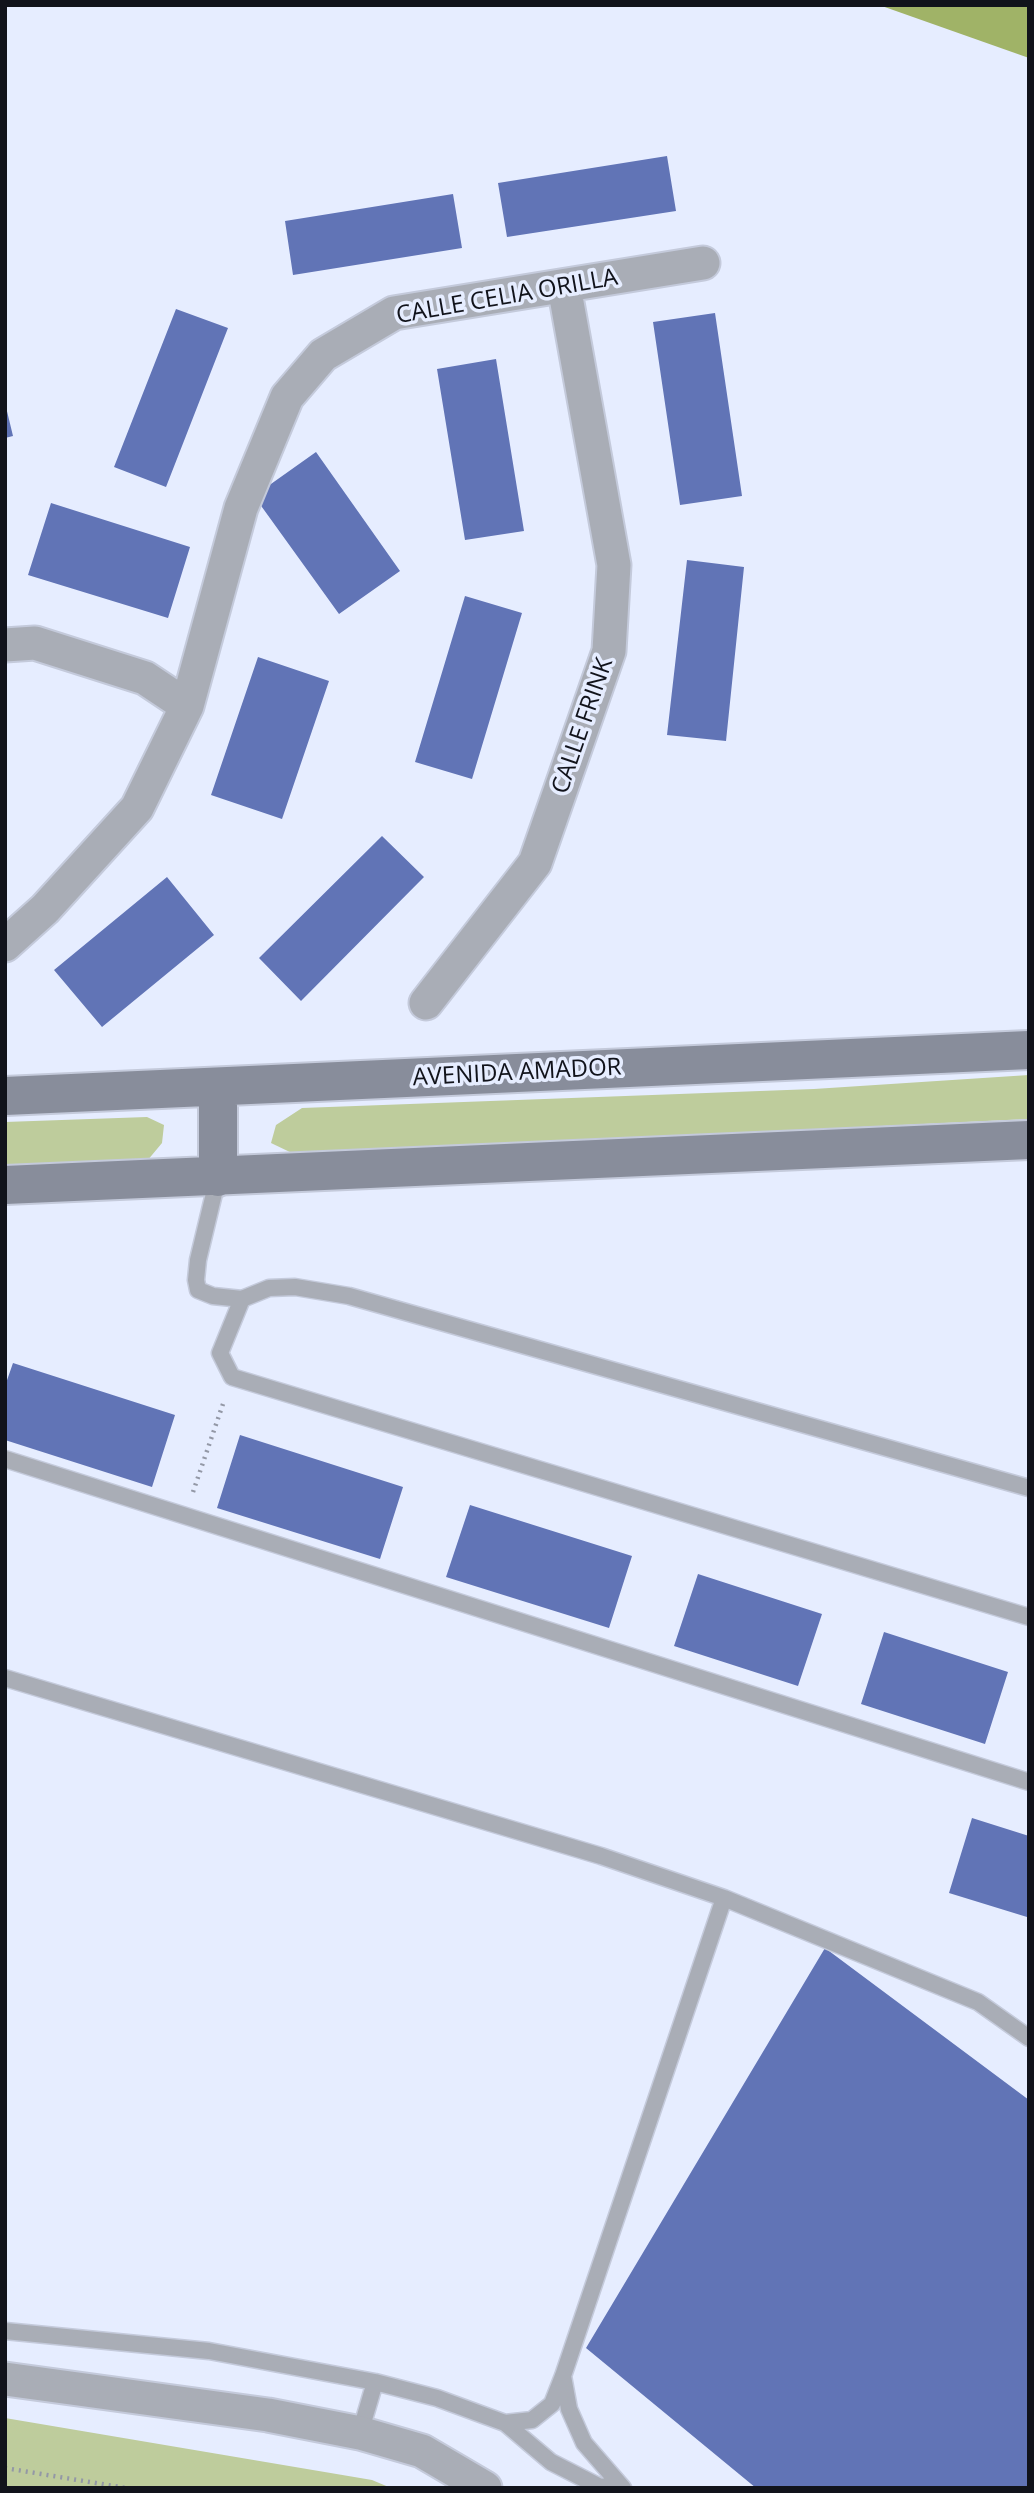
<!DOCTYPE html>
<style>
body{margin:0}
#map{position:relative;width:1034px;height:2493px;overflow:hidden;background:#e6edff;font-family:"Open Sans",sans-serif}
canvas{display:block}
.frame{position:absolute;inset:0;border:7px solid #11131b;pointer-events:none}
</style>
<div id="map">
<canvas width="1034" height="2493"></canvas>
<div class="frame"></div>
</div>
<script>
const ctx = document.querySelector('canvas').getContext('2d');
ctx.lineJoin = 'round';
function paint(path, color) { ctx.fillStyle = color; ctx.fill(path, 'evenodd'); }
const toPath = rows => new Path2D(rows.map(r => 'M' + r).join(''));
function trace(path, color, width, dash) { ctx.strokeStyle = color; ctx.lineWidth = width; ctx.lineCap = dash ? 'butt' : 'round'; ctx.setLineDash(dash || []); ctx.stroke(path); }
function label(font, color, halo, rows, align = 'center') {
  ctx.font = font + ' "Open Sans",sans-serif'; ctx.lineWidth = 7; ctx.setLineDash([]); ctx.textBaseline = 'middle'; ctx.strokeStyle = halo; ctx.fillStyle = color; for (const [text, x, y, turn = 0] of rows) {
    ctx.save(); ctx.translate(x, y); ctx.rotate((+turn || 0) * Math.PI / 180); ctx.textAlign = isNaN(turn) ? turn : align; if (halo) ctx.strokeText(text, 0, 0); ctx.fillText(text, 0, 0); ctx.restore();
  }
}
paint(toPath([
 [1029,1075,1029,1119,294,1154,271,1143,276,1125,302,1108,814,1089],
 [147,1117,164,1125,162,1143,147,1161,5,1166,5,1122],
 [5,2418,372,2480,391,2488,5,2488]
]), '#becc9c');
paint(toPath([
 [879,5,1029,5,1029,58]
]), '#a0b367');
paint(toPath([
 [667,156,676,211,507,237,498,183],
 [453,194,462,248,293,275,285,221],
 [176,309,228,328,166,487,114,467],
 [715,313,742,496,680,505,653,322],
 [496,359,524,531,465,540,437,369],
 [6,407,13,436,5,438,5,408],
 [316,452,400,571,339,614,254,496],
 [51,503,190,547,168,618,28,575],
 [687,560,744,567,726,741,667,735],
 [465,596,522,613,472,779,415,762],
 [258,657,329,681,282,819,211,795],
 [382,836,424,877,301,1001,259,958],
 [167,877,214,935,102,1027,54,970],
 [13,1363,175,1415,152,1487,5,1440,5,1386],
 [240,1435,403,1487,380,1559,217,1508],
 [470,1505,632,1556,609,1628,446,1577],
 [698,1574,822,1614,798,1686,674,1646],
 [884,1632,1008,1672,985,1744,861,1704],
 [972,1818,1029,1836,1027,1917,949,1893],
 [825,1948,1029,2100,1029,2488,756,2488,586,2348]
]), '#6174b6');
const service = toPath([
 [218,1177,198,1260,196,1280,198,1290,213,1296,242,1299,220,1353,232,1377,1029,1617],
 [242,1299,269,1288,295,1287,349,1296,1029,1488],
 [5,1459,1029,1782],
 [5,1678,601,1856,724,1898,978,2002,1029,2038],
 [5,2331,209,2351,375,2382,437,2398,505,2423,532,2420,552,2404,563,2376,724,1898],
 [563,2376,569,2409,584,2443,623,2488],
 [505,2423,551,2462,600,2487,619,2485],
 [360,2433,375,2382]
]);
const minor = toPath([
 [5,645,35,643,145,678,187,706],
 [5,945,45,909,137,808,187,706,241,508,287,397,323,355,394,313,703,263],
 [426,1003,535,863,609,651,614,565,564,286],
 [5,2379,268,2415,360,2433,422,2451,485,2488]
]);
const secondary = toPath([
 [218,1087,218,1177],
 [5,1096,1029,1050],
 [5,1185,1029,1140]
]);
trace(service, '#c4cadb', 19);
trace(minor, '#c4cadb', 37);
trace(secondary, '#c4cadb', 42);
trace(toPath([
 [193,1492,224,1401],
 [5,2468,126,2488]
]), '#9398a6', 4.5, [2, 5]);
trace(service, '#a9adb6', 16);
trace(minor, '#a9adb6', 33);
trace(secondary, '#888d9b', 38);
label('24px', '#11131b', '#e6edff', [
 ["CALLE CELIA ORILLA",507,297,-10],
 ["CALLE FRINK",583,726,-71],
 ["AVENIDA AMADOR",517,1073,-3]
]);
</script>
